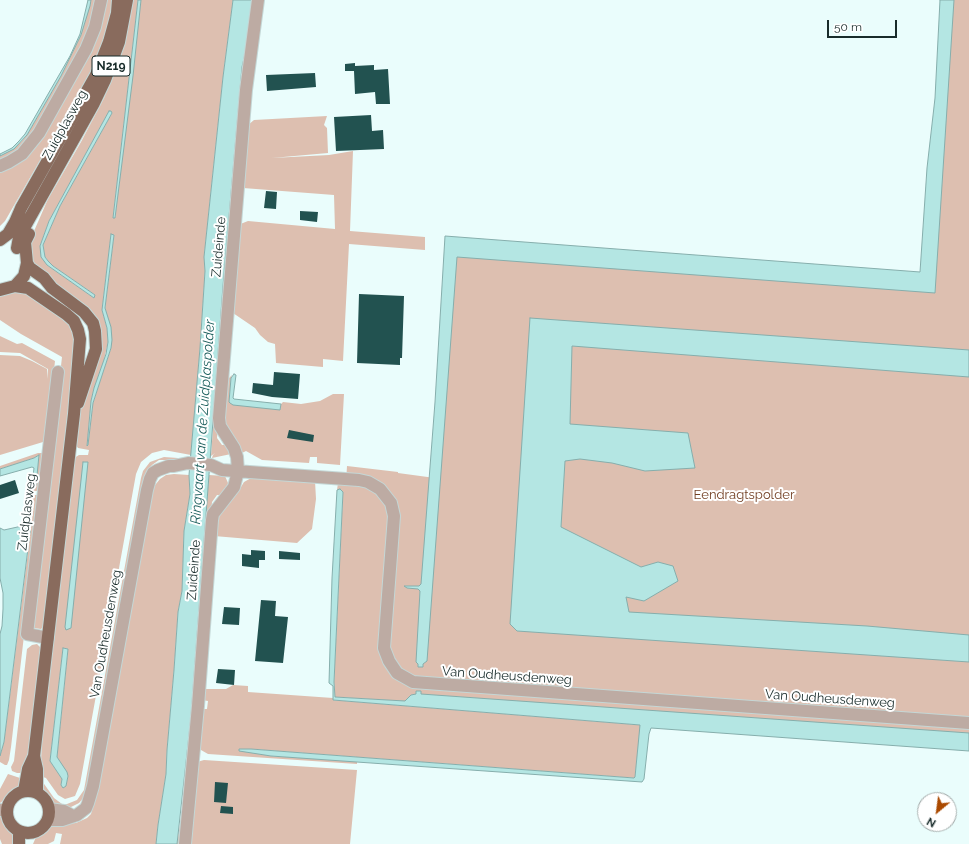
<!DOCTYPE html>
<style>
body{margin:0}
#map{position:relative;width:969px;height:844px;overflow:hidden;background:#eafdfc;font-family:Raleway,sans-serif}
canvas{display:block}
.north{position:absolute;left:917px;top:792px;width:40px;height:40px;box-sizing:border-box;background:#fff;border:1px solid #a3abaa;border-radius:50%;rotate:209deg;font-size:11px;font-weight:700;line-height:16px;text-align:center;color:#192c2b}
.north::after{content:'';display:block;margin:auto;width:14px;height:18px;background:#ab4a01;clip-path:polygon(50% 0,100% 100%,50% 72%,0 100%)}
.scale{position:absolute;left:827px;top:20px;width:70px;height:18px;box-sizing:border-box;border:2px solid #192c2b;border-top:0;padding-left:5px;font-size:12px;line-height:14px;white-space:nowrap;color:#192c2b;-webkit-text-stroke:3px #fff;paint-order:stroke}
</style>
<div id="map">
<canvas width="969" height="844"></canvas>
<div class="north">N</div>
<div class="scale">50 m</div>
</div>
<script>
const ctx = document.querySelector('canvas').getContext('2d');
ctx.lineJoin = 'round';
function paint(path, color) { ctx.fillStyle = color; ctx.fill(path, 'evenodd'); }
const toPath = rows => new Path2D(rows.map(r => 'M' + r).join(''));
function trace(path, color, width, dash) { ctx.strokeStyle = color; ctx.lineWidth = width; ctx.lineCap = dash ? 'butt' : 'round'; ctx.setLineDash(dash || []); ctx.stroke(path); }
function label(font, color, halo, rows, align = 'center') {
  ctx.font = font + ' Raleway,sans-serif'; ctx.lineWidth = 4; ctx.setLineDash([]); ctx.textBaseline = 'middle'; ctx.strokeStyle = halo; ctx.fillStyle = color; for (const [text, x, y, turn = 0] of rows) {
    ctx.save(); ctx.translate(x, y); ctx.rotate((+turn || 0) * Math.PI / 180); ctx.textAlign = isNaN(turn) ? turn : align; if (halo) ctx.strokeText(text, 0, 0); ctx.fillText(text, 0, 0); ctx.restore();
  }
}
paint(toPath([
 [91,0,97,0,85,41,35,131,25,145,0,161,0,156,21,142,27,135,61,76,81,35],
 [105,0,115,0,110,23,87,85,68,112,5,221,0,226,0,169,22,159],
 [131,0,138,0,113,218,115,218,141,0,233,0,223,77,204,257,205,271,200,348,191,455,164,450,152,453,141,462,136,474,80,784,75,796,65,799,58,795,46,778,40,776,43,726,74,458,79,455,88,455,89,450,78,448,76,445,79,416,94,364,95,317,91,310,84,304,40,272,33,263,31,238,48,199,81,142,104,98,112,78],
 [109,111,112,113,60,206,43,245,45,257,48,261,53,266,95,295,94,298,47,265,40,246,49,221],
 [111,234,114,235,105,308,111,348,93,403,88,445,87,446,91,401,94,388,104,360,108,342,107,328,102,310],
 [63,648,68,649,57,757,68,776,66,785,63,788,61,785,62,779,50,761],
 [948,0,969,0,969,736,335,697,334,682,343,492,340,489,337,490,338,483,346,483,347,466,398,472,398,473,435,478,450,249,927,284],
 [245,54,217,438,222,445,227,445,231,454,212,458,213,455,215,453,211,456,223,286,242,67],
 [327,116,324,125,327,128,328,153,272,158,329,155,353,151,350,231,425,237,425,250,349,244,343,361,323,359,323,367,276,363,275,344,268,342,260,335,255,328,233,313,238,225,248,221,335,229,334,195,243,188,248,125,254,120],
 [13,291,26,292,71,324,77,343,44,626,41,629,34,628,32,625,46,499,50,495,52,470,53,461,51,455,62,357,21,334,0,320,0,294],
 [0,336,17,344,22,343,55,361,47,438,43,442,0,455,0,355,20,356,32,361,47,369,47,379,48,369,20,353,0,352],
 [232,375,231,378,229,402,280,409,281,404,283,402,301,404,320,401,333,394,344,394,340,465,317,463,317,457,310,457,309,463,262,460,246,451,242,453,224,426,226,381],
 [38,453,43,453,41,490,37,491,27,491,28,487,34,488,39,455,34,458,0,469,0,466],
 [164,457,178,458,178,460,159,460,152,465,147,472,86,795,79,803,69,808,56,805,50,799,42,788,42,781,54,798,62,804,67,804,77,800,84,790,141,478,143,471,150,462],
 [174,474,189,475,190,494,184,531,182,591,178,612,174,670,167,750,166,774,158,825,156,844,60,844,62,834,56,833,54,841,48,844,33,844,36,837,49,827,57,824,76,823,87,818,91,814,96,796,151,490,160,479,166,475],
 [209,475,225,476,228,483,227,489,222,495,217,495,212,502,181,844,177,844,183,804],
 [253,477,315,481,316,499,312,529,297,543,214,536,217,516,238,492,244,482],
 [29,495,37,495,39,507,11,747,9,760,7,765,5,765,0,762,0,756,4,742,34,504,33,501,27,497],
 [37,644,42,649,32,732,24,773,17,773,12,771,11,767,14,761,27,649,32,645],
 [233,685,248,686,248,692,333,698,333,700,641,725,635,777,634,778,251,749,239,749,271,756,357,761,357,764,208,754,201,750,198,747,201,709,207,709,208,701,202,700,203,689,226,689],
 [204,760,357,770,350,844,189,844,197,762],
 [8,774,23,779,19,787,11,792,4,800,0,803,0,789],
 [0,816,14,835,16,844,2,844,0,839]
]), '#ddbfb0');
const water = toPath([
 [88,0,91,0,90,6,81,35,61,76,27,135,14,149,0,156,0,154,12,148,19,141,25,134,70,56,80,34,88,0],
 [138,0,141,0,133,76,115,218,113,218,138,0],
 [233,0,253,0,245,54,242,67,223,286,191,717,177,844,156,844,158,825,166,774,167,750,174,670,178,612,182,591,184,531,190,494,189,475,200,348,205,271,204,257,223,77,233,0],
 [940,0,954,0,935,293,457,257,427,661,423,664,423,667,418,667,418,664,416,662,420,591,418,589,407,588,404,586,419,586,421,584,435,402,445,236,920,272,927,168,935,98,940,0],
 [109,111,111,111,112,113,60,206,43,245,45,257,48,261,53,266,95,295,94,298,47,265,41,257,40,246,49,221,109,111],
 [111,234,114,235,105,308,111,327,112,340,111,348,93,403,88,445,87,446,91,401,94,388,106,354,108,342,107,328,102,310,111,234],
 [530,318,969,350,969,377,572,346,570,424,688,433,695,468,645,471,612,463,580,459,565,461,561,527,641,567,658,562,673,566,678,581,644,601,626,597,629,612,867,626,969,635,969,662,517,631,510,624,530,318],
 [234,374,236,375,233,398,234,399,281,404,280,410,233,405,230,403,229,402,231,378,234,374],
 [39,455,36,486,34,488,32,488,32,485,34,468,32,467,0,476,0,469,34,458,39,455],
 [83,462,88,462,87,472,71,628,66,630,65,627,83,462],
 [340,489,343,492,334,682,335,697,405,701,411,695,416,694,416,691,421,691,421,694,969,733,969,751,651,728,649,734,644,779,642,782,271,756,239,751,239,749,251,749,634,778,635,777,640,725,333,700,333,686,329,683,332,578,337,490,340,489],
 [31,524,4,742,0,756,0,634,2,626,3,609,3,593,0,578,0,528,4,530,31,524],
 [63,648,68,649,57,757,67,772,68,776,66,786,63,788,61,785,62,779,50,761,63,648]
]);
paint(water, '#b4e6e3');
trace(water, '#86aeac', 1);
paint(toPath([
 [355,63,355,66,374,65,374,70,388,69,390,104,376,104,375,92,355,94,354,71,345,71,345,64],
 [315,73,316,87,267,91,266,75],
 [371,115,372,131,383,130,384,149,336,151,334,117],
 [266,191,277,192,276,209,264,208],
 [300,211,318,212,317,222,300,220],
 [359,294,404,296,402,358,400,358,400,365,357,363],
 [274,372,300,374,298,399,272,397,252,393,253,383,273,385],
 [289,430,314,435,313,442,287,438],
 [15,480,19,493,0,499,0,485],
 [251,550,265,551,265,560,259,560,259,568,242,566,242,554,251,555],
 [279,551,300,553,300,560,279,559],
 [261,600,276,601,275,616,288,617,283,663,255,661],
 [224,607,240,608,239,625,222,624],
 [218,669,235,670,234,685,216,683],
 [215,782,228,783,226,803,214,802],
 [221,806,233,807,233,814,220,813]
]), '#225250');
const minor = toPath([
 [0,166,9,162,22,154,39,133,86,49,95,27,101,0],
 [48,638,27,634,58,372],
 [49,809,64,811,73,816],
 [0,810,6,810],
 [48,820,62,820,77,815,86,808,88,803,93,786,147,490,150,479,153,473,158,470,169,466,174,466,188,463,211,465,222,470,359,480,368,482,380,489,391,503,394,516,384,648,389,661,397,673,413,682,969,723],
 [185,844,198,706,212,520,213,514,234,487,238,471,237,457,234,448,220,426,219,418,246,90,258,0]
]);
const major = toPath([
 [0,240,8,234,15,222,21,208,96,75,109,42,117,13,118,0],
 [17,248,19,237,94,103,105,80,119,42,127,0],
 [27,263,30,268,44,278,52,288,84,312,93,323,95,331,96,349,78,403],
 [15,286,28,288,66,314,74,321,78,330,80,339,74,414,34,756,28,769,24,791],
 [0,290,15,286,24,276,27,263,25,242,29,234],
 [34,756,37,769,37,792],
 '7 812a21 21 0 1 1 42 0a21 21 0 1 1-42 0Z',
 [19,832,19,844]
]);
trace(minor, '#c4d7d6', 14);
trace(major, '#c4d7d6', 14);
trace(minor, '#bdaba3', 12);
trace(major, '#896b5d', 12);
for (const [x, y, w] of [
 [111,66,38]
]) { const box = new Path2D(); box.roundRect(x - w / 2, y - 10, w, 20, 3); ctx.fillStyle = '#fff'; ctx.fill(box); trace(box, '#192c2b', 1); }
label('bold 12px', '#192c2b', null, [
 ["N219",111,66]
]);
label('13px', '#192c2b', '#fff', [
 ["Zuidplasweg",65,125,-61],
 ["Zuideinde",219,247,-85],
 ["Zuidplasweg",27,512,-83],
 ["Zuideinde",194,570,-86],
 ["Van Oudheusdenweg",106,634,-80],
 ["Van Oudheusdenweg",507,676,4],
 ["Van Oudheusdenweg",830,699,4]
]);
label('13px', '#723f23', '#fff', [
 ["Eendragtspolder",744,495]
]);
label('italic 14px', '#1f615f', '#fff', [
 ["Ringvaart van de Zuidplaspolder",203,422,-86]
]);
</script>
